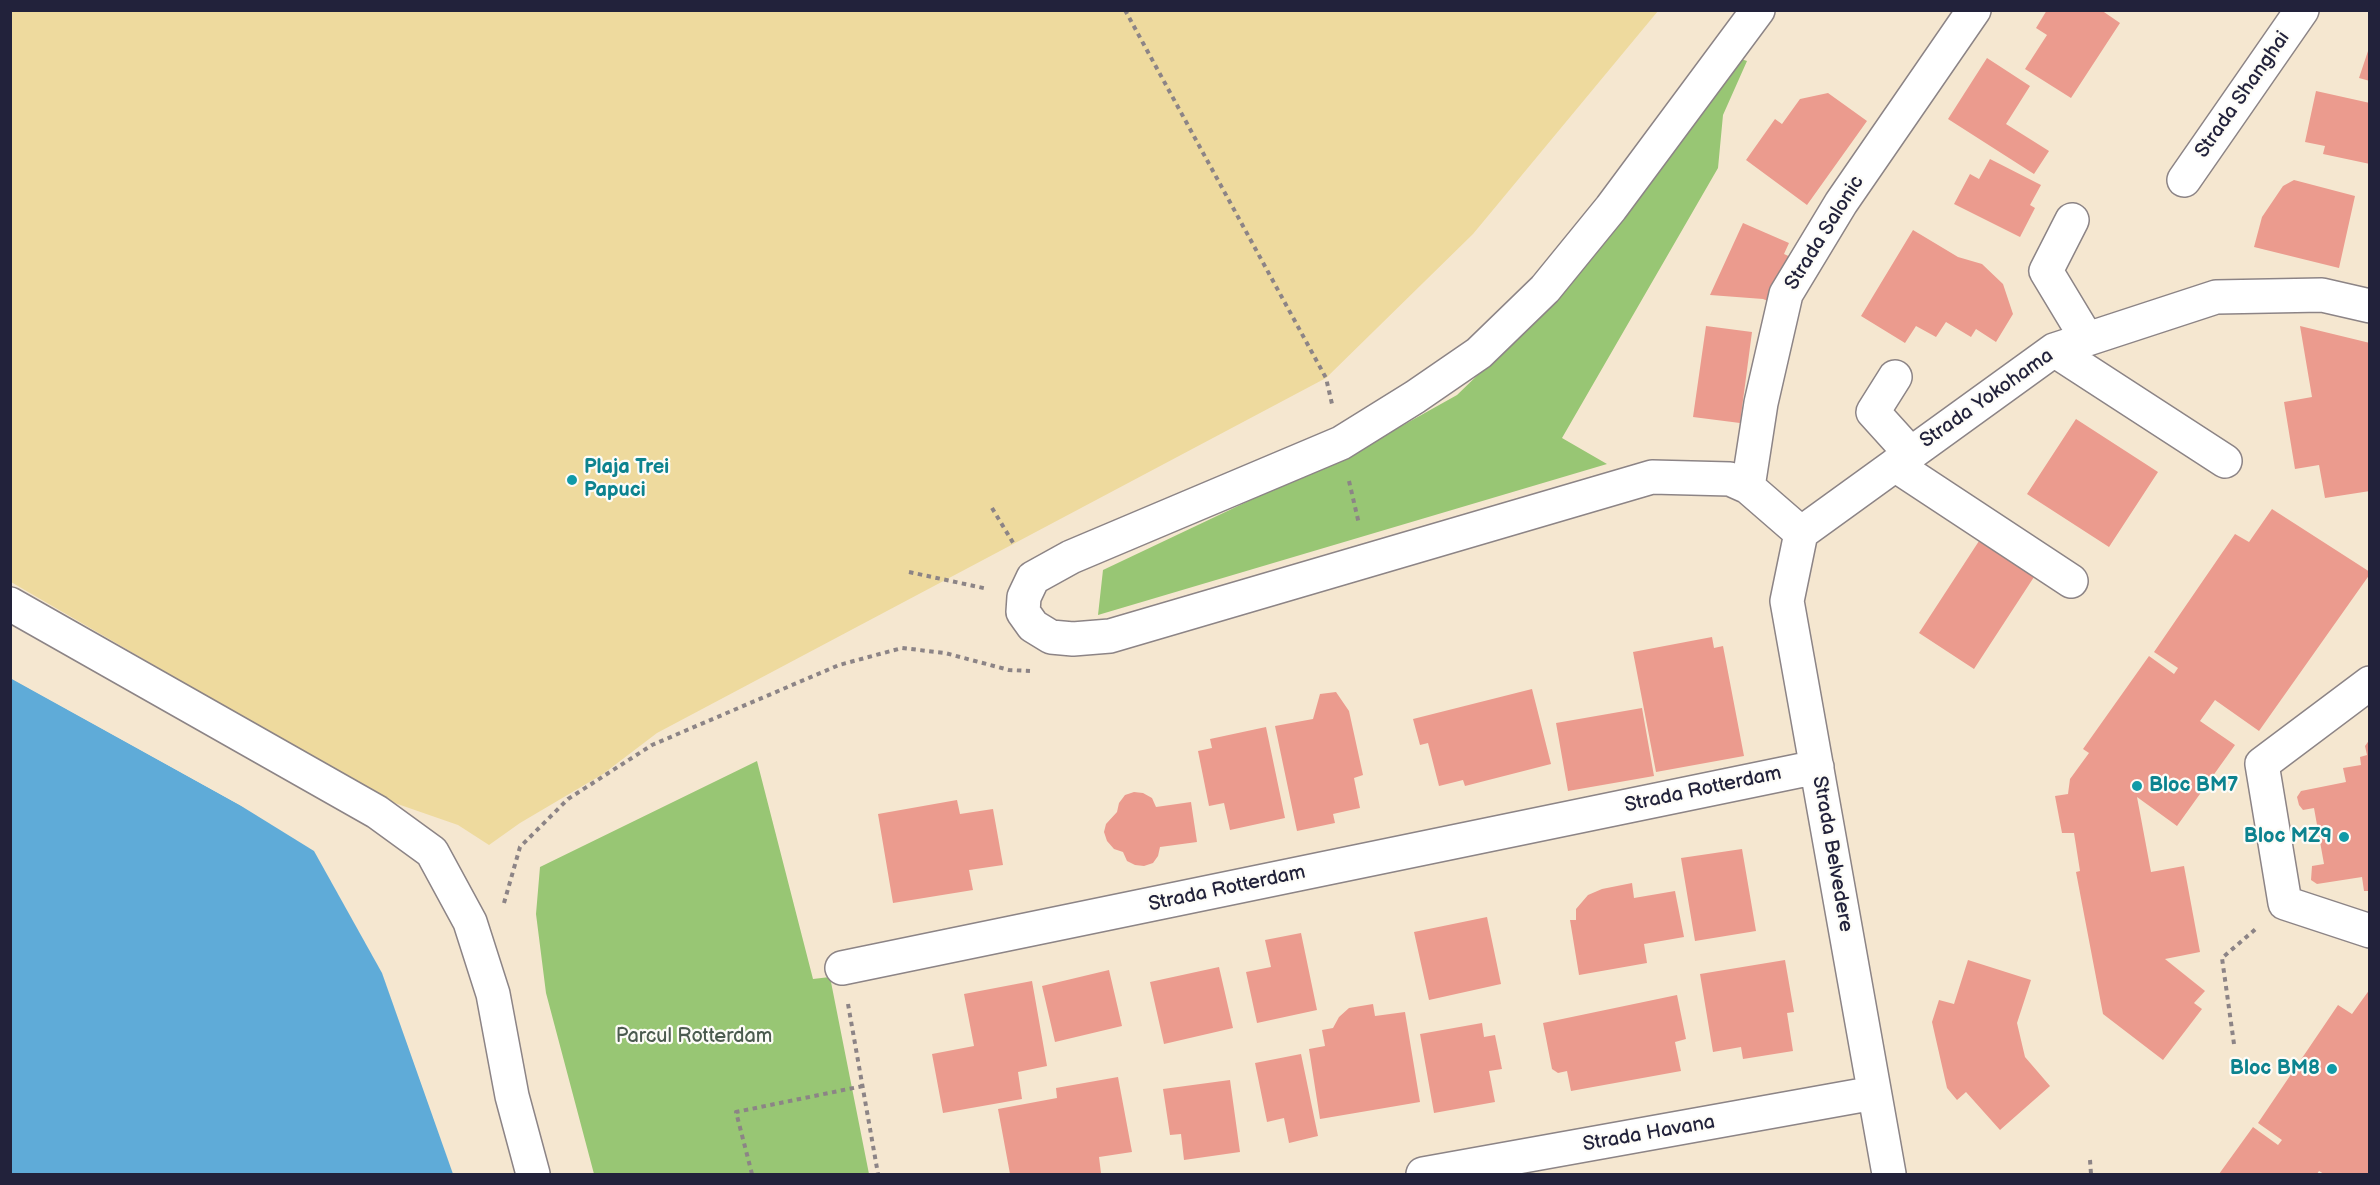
<!DOCTYPE html>
<style>
body{margin:0}
#map{position:relative;width:2380px;height:1185px;overflow:hidden;background:#f5e7d0;font-family:"Balsamiq Sans",sans-serif}
canvas{display:block}
.frame{position:absolute;inset:0;border:12px solid #22223b;pointer-events:none}
</style>
<div id="map">
<canvas width="2380" height="1185"></canvas>
<div class="frame"></div>
</div>
<script>
const ctx = document.querySelector('canvas').getContext('2d');
ctx.lineJoin = 'round';
function paint(path, color) { ctx.fillStyle = color; ctx.fill(path, 'evenodd'); }
const toPath = rows => new Path2D(rows.map(r => 'M' + r).join(''));
function trace(path, color, width, dash) { ctx.strokeStyle = color; ctx.lineWidth = width; ctx.lineCap = dash ? 'butt' : 'round'; ctx.setLineDash(dash || []); ctx.stroke(path); }
function label(font, color, halo, rows, align = 'center') {
  ctx.font = font + ' "Balsamiq Sans",sans-serif'; ctx.lineWidth = 4.5; ctx.setLineDash([]); ctx.textBaseline = 'middle'; ctx.strokeStyle = halo; ctx.fillStyle = color; for (const [text, x, y, turn = 0] of rows) {
    ctx.save(); ctx.translate(x, y); ctx.rotate((+turn || 0) * Math.PI / 180); ctx.textAlign = isNaN(turn) ? turn : align; if (halo) ctx.strokeText(text, 0, 0); ctx.fillText(text, 0, 0); ctx.restore();
  }
}
paint(toPath([
 [1735,57,1747,61,1723,115,1718,168,1562,438,1607,464,1098,615,1103,570,1373,442,1457,395,1547,308],
 [757,761,813,979,830,977,869,1174,594,1174,546,993,536,914,540,867]
]), '#98c674');
paint(toPath([
 [11,11,1658,11,1473,234,1326,378,657,733,603,774,520,823,489,845,458,825,386,800,11,582]
]), '#eeda9e');
paint(toPath([
 [10,678,238,804,314,851,382,973,453,1174,11,1174]
]), '#5fabd8');
paint(toPath([
 [10,675,239,801,257,813,238,804,11,678]
]), '#f5e7d0');
paint(toPath([
 [2047,10,2101,10,2120,23,2071,98,2025,69,2047,35,2036,28],
 [2369,48,2370,48,2370,81,2359,78],
 [1987,58,2030,86,2006,124,2049,151,2034,174,1948,119],
 [2316,91,2370,103,2370,164,2323,154,2325,146,2305,142],
 [1828,93,1867,121,1807,205,1746,160,1775,119,1782,124,1800,99],
 [1990,159,2041,185,2030,205,2035,208,2020,237,1954,204,1970,174,1979,179],
 [2294,180,2355,196,2339,268,2254,247,2262,217,2283,186],
 [1743,223,1789,243,1784,254,1795,259,1775,304,1763,299,1710,295],
 [1913,230,1958,257,1982,264,2003,284,2013,314,1996,342,1976,329,1971,337,1946,322,1936,337,1916,326,1905,343,1861,316],
 [1706,326,1752,332,1740,423,1693,417],
 [2300,326,2370,343,2370,491,2325,498,2319,465,2295,469,2284,402,2312,397],
 [2076,419,2158,472,2109,547,2027,494],
 [2272,509,2370,572,2370,574,2259,731,2215,700,2200,721,2235,745,2177,826,2137,797,2151,872,2184,866,2200,952,2165,959,2205,991,2194,1003,2202,1009,2163,1060,2103,1014,2076,872,2080,871,2074,833,2062,833,2055,796,2068,794,2070,779,2089,753,2083,749,2149,656,2174,674,2178,668,2154,652,2235,534,2249,542],
 [1979,541,2034,577,1974,669,1919,633],
 [1712,637,1714,648,1723,646,1744,756,1656,772,1633,652],
 [1532,689,1551,764,1465,786,1463,780,1439,786,1428,743,1420,745,1413,719],
 [1336,692,1349,711,1363,775,1354,778,1360,808,1333,814,1335,823,1297,831,1275,726,1313,719,1320,694],
 [1642,708,1654,776,1568,791,1556,723],
 [1266,727,1285,818,1230,830,1224,803,1209,806,1198,751,1212,748,1210,739],
 [2370,739,2370,891,2364,891,2362,877,2317,884,2311,880,2312,866,2324,864,2314,808,2303,810,2299,805,2297,797,2301,791,2346,782,2343,768,2361,765,2360,757,2367,755,2365,746],
 [1134,792,1143,793,1152,798,1156,807,1191,802,1197,842,1160,847,1158,856,1153,863,1144,866,1135,865,1127,861,1123,852,1114,849,1107,841,1104,832,1106,824,1117,812,1119,803,1125,795],
 [957,800,960,814,993,809,1003,865,969,870,973,890,893,903,878,814],
 [1742,849,1756,931,1695,941,1681,858],
 [1632,883,1634,898,1675,891,1684,937,1644,944,1647,963,1579,975,1570,920,1576,920,1576,909,1588,895,1602,889],
 [1487,917,1501,984,1429,1000,1414,932],
 [1301,933,1317,1010,1257,1023,1246,972,1271,967,1265,940],
 [1785,960,1794,1012,1787,1013,1793,1051,1743,1059,1741,1047,1713,1052,1700,974],
 [1968,960,2031,980,2017,1023,2025,1057,2050,1086,2000,1130,1966,1092,1957,1100,1947,1088,1932,1022,1939,1000,1954,1004],
 [1219,967,1233,1028,1164,1044,1150,982],
 [1109,970,1122,1026,1055,1042,1042,986],
 [1032,981,1047,1066,1018,1072,1022,1099,943,1113,932,1054,974,1046,964,994],
 [2370,989,2370,1174,2324,1174,2319,1171,2317,1174,2219,1174,2253,1127,2278,1145,2282,1140,2258,1123,2338,1005,2352,1014],
 [1677,995,1686,1039,1675,1042,1681,1071,1571,1091,1567,1071,1558,1073,1552,1069,1543,1023],
 [1373,1004,1375,1016,1405,1012,1420,1102,1320,1119,1309,1049,1325,1046,1322,1030,1333,1028,1339,1017,1349,1008],
 [1482,1023,1484,1037,1495,1035,1502,1069,1489,1071,1495,1102,1434,1113,1420,1034],
 [1301,1054,1318,1136,1289,1143,1284,1118,1267,1122,1255,1063],
 [1118,1077,1132,1152,1099,1157,1101,1173,1010,1174,998,1109,1057,1098,1056,1088],
 [1230,1080,1240,1152,1184,1160,1181,1134,1170,1135,1163,1089]
]), '#eb9b8e');
const minor = toPath([
 [1758,10,1611,208,1545,289,1479,353,1415,397,1341,443,1071,557,1033,578,1024,597,1023,612,1033,626,1051,637,1073,639,1110,636,1652,477,1730,479,1748,487,1801,533,2054,350,2216,297,2322,295,2370,306],
 [2184,180,2302,10],
 [2072,220,2046,271,2087,339],
 [2054,350,2225,461],
 [1895,377,1873,412,1911,454],
 [1895,465,2071,581],
 [1748,487,1761,403,1786,294,1841,203,1974,10],
 [1801,533,1787,601,1889,1174],
 [10,604,377,812,432,852,470,922,493,994,512,1096,533,1174],
 [2370,683,2262,764,2285,903,2370,931],
 [842,968,1817,767],
 [1423,1174,1874,1093]
]);
trace(minor, '#8c8486', 36);
trace(toPath([
 [1125,10,1326,378,1332,404],
 [1349,481,1359,524],
 [992,508,1015,546],
 [909,572,988,589],
 [504,903,520,847,568,799,652,745,839,665,902,648,945,653,1009,670,1030,671],
 [848,1004,878,1174],
 [2234,1044,2222,958,2258,927],
 [2090,1160,2091,1174],
 [752,1174,736,1112,863,1086]
]), '#8c8486', 4, [4.5, 4.5]);
trace(minor, '#fff', 33);
for (const [x, y, r, color] of [
 [572,480,6,"#0f9aa8"],
 [2137,786,6,"#0f9aa8"],
 [2344,837,6,"#0f9aa8"],
 [2332,1069,6,"#0f9aa8"]
]) { const dot = new Path2D(); dot.arc(x, y, r, 0, 2 * Math.PI); ctx.fillStyle = color; ctx.fill(dot); trace(dot, '#fdfcf7', 2); }
label('20px', '#22223b', '#fdfcf7', [
 ["Strada Shanghai",2243,95,-55],
 ["Strada Salonic",1825,233,-58],
 ["Strada Yokohama",1987,399,-35],
 ["Strada Rotterdam",1703,790,-12],
 ["Strada Belvedere",1832,854,80],
 ["Strada Rotterdam",1227,889,-12],
 ["Strada Havana",1649,1134,-10]
]);
label('bold 20px', '#0d838f', '#fdfcf7', [
 ["Plaja Trei",584,468],
 ["Papuci",584,491],
 ["Bloc BM7",2149,786],
 ["Bloc MZ9",2332,837,"right"],
 ["Bloc BM8",2320,1069,"right"]
], 'left');
label('20px', '#4b5b4f', '#fdfcf7', [
 ["Parcul Rotterdam",694,1037]
]);
</script>
